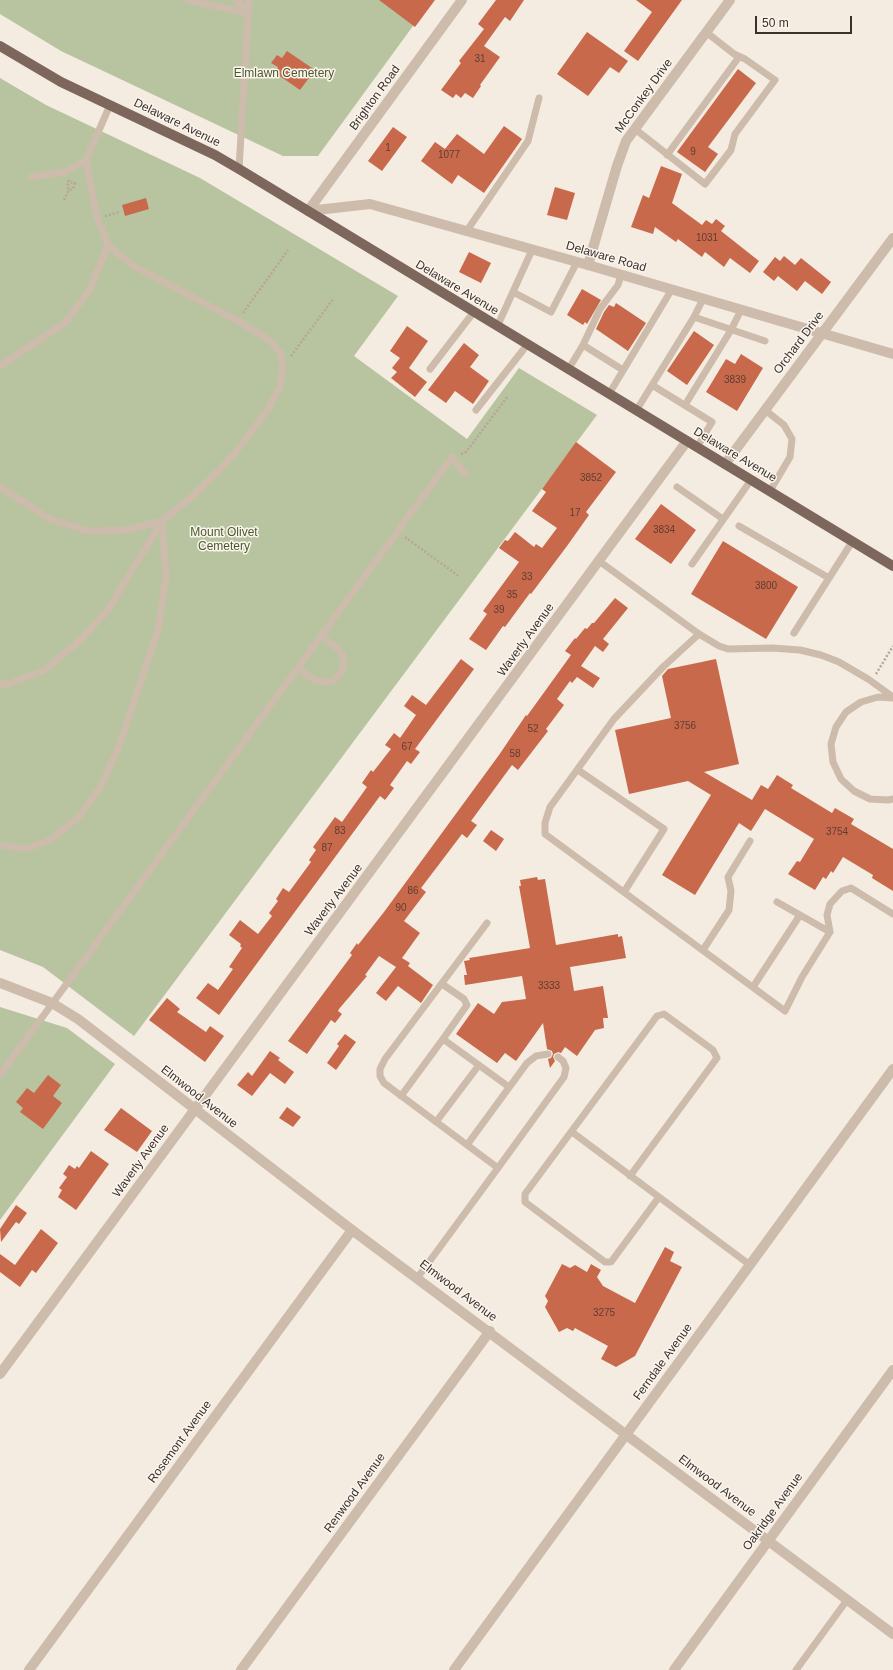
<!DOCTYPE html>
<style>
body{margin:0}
#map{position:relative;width:893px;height:1670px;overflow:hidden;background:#f4ebe1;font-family:Arial,sans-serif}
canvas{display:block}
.scale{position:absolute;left:755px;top:16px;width:97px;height:18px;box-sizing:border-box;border:2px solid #3b302b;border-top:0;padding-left:5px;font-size:12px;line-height:14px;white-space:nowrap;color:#3b302b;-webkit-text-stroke:3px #fbf5ee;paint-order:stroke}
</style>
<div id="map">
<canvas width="893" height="1670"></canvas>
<div class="scale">50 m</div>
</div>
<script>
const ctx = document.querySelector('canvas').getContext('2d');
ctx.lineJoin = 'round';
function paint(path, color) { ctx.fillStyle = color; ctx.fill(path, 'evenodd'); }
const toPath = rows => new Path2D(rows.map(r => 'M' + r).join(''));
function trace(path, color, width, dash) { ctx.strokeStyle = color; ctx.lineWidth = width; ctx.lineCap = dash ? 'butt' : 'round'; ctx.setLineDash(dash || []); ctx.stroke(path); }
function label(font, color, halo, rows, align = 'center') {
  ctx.font = font + ' Arial,sans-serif'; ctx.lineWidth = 3; ctx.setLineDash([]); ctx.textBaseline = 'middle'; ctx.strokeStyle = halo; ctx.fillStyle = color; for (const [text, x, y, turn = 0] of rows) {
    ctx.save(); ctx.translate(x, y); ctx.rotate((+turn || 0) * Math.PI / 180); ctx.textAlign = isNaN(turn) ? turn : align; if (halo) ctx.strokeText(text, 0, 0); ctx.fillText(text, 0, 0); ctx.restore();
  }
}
paint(toPath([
 [0,0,432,0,318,156,283,156,61,51,0,14],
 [0,78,46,105,200,178,398,296,354,356,467,439,519,368,597,415,134,1036,43,967,0,950],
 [0,1007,67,1028,115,1064,0,1220]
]), '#b8c4a0');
paint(toPath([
 [379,0,435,0,415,27],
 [496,0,524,0,510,21,505,17,484,46,500,57,480,85,481,86,473,98,465,93,461,98,456,94,453,98,441,90,461,63,459,61,484,29,478,24],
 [636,0,682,0,638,61,624,51,652,12],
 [587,32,628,61,619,73,610,67,588,96,557,74],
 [287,51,315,70,300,90,274,72,278,67,271,63,277,55,282,58],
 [738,69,756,83,708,147,718,154,705,172,677,152],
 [504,126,522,139,484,193,458,175,452,184,421,161,435,142,445,149,457,134,484,154],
 [393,127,407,137,382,171,368,161],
 [661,166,682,174,672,203,702,225,706,220,712,224,716,219,725,226,721,231,759,261,750,273,730,258,724,267,705,252,702,257,678,239,676,242,655,227,653,234,631,227,643,195,649,198],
 [555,187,575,193,567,220,547,215],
 [146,198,149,209,125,216,122,205],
 [469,252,491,263,481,283,459,272],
 [784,256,795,265,801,258,831,282,822,294,805,281,797,291,778,276,774,281,763,272,775,257,780,261],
 [582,289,601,300,587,324,585,322,583,325,567,315],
 [616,303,646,323,628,351,596,329,604,312,609,305,614,307],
 [407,326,428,341,409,368,427,382,415,397,391,378,397,372,392,368,400,358,390,351],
 [694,331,714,345,687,385,667,371],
 [464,343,479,355,470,367,489,381,473,404,455,391,446,403,428,390],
 [741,354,763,368,737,411,706,392,726,359,735,364],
 [576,442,616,472,586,512,589,515,567,546,531,594,530,593,505,627,503,626,486,650,469,639,487,614,483,611,519,562,499,548,505,540,508,541,515,532,534,547,536,544,542,548,557,528,532,511,546,492,542,489],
 [661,504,696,530,671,564,635,539],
 [723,541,798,587,766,639,691,594],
 [615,598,628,608,603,639,609,644,603,652,595,646,581,666,600,678,593,688,577,677,572,683,570,681,557,699,564,705,546,729,548,731,518,770,512,765,471,821,477,825,467,838,462,834,437,867,421,888,426,892,404,921,420,933,402,958,410,963,408,966,433,985,421,1003,398,986,386,1001,376,993,396,967,379,956,365,975,367,976,339,1009,338,1011,342,1014,335,1023,331,1020,307,1054,288,1041,352,955,350,953,357,943,358,945,384,912,499,755,526,715,527,716,553,680,571,655,565,651,575,638,576,639,585,628,587,629,592,623,594,623],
 [461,659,474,669,415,749,420,752,411,764,407,761,390,785,394,788,385,800,380,796,219,1015,196,998,208,983,218,990,233,969,229,967,242,948,240,946,241,944,229,935,240,920,258,934,272,916,269,913,278,901,276,899,283,888,289,892,311,862,309,860,316,850,313,847,322,835,335,817,342,822,367,787,362,783,371,770,373,772,391,749,385,745,394,733,400,738,416,715,404,706,412,695,426,705],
 [716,659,739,764,704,772,752,800,761,785,768,789,777,775,793,785,791,788,832,813,835,808,854,819,851,824,893,849,893,891,872,878,873,875,843,857,833,873,831,871,826,879,823,877,815,890,788,874,797,861,800,862,814,839,765,809,751,831,739,823,695,895,662,875,711,795,688,781,629,794,615,730,671,718,662,676,668,669],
 [491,830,504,839,496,851,483,841],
 [537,877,538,880,545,879,556,945,618,934,618,937,622,936,626,958,570,967,574,991,603,986,608,1018,603,1018,604,1028,595,1030,577,1056,565,1047,561,1053,558,1052,554,1054,553,1057,555,1061,550,1068,548,1059,551,1058,553,1054,552,1051,547,1049,543,1023,516,1061,505,1053,497,1063,456,1034,478,1003,494,1014,502,1002,526,999,522,976,465,985,464,975,467,975,464,961,470,960,469,958,530,948,519,886,521,886,520,880],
 [167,998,180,1009,177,1012,206,1032,210,1026,224,1036,205,1062,149,1020],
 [345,1034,356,1042,336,1070,327,1063,339,1046,337,1044],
 [270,1051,280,1058,278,1060,294,1072,285,1084,270,1073,252,1096,237,1085,248,1072,252,1076],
 [48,1075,61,1085,53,1096,62,1103,43,1129,20,1112,23,1108,16,1102,27,1088,34,1093],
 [287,1107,301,1117,293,1127,279,1118],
 [121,1108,152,1131,137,1152,104,1130],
 [91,1151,109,1164,76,1210,58,1197,62,1190,59,1188,67,1177,63,1174,69,1165,75,1169,77,1166,79,1168],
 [16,1205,27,1213,19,1224,16,1222,1,1242,0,1229],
 [41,1229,58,1243,36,1273,32,1270,20,1287,0,1272,0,1254,15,1265],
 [665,1247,674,1252,670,1261,682,1267,635,1356,616,1367,601,1359,608,1346,575,1328,573,1331,567,1328,559,1332,545,1307,548,1301,545,1296,562,1264,570,1268,575,1265,587,1272,591,1264,601,1270,597,1277,603,1286,635,1303]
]), '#c8694b');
trace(toPath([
 [68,180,69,182,75,183,73,189,69,190,67,187,69,182],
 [64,200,69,190],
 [105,216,120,212],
 [243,313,288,250],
 [291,356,333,299],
 [461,454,466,452,508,396],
 [405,537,460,577],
 [876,674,893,646]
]), '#b9a596', 2.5, [2, 2]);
trace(toPath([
 [188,0,248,13],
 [237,0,248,13],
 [635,129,705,184,731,150,735,134,775,80,745,59,734,54,706,32],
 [667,155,739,57],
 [239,169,249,0],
 [32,177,64,172,86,160],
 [466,232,528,141,539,98],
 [513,292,551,312,577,262],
 [694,317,765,341],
 [497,327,532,250],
 [583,345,600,309,618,285,621,275],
 [0,366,65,323,89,291,108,245,97,217,86,160,110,105],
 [430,369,473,313],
 [568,370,583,345,623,370],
 [652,385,712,422,697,447],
 [609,394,672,289],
 [685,405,731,330,741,310],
 [476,410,527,345],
 [765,410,784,425,792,439,790,457,770,491],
 [636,411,694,317,703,299],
 [0,487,50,519,88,531,126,530,162,521,193,496,233,456,268,409,280,387,283,366,280,353,271,341,238,321,132,265,108,245],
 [677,487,723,519],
 [739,526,829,578],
 [599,561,699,634,719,646,728,649,772,648,800,650,821,655,839,662,868,679,893,697],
 [692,564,751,480],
 [794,633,852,542],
 [699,634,663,667,614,719,550,807,545,823,545,834,785,1011,802,977,830,932,777,902],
 [298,668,314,680,323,682,333,681,340,674,344,664,343,655,337,648,321,636],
 [0,684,8,684,43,671,77,643,108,610,162,521,166,577,158,630,119,746,101,786,79,817,50,840,26,849,0,845],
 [893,698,878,697,861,702,846,712,836,727,831,744,833,762,841,779,854,791,870,799,888,800,893,799],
 [578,770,664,829,624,892],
 [830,932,827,915,830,904,842,891,851,888,893,914],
 [703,950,729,910,731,891,728,877,750,841],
 [442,984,464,999,467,1005,443,1039],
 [753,987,800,915],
 [0,1075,452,457,465,474],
 [401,1096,443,1039,509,1087],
 [436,1122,479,1065],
 [572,1132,750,1265],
 [467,1145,527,1063,536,1056,548,1054],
 [498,1168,564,1077,566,1068,563,1061,558,1057],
 [630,1176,717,1058,713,1050,664,1014,657,1016,525,1194,525,1202,605,1262,611,1262,659,1197],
 [418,1277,498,1168,384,1083,380,1076,380,1069,385,1059,487,923],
 [796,1670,847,1600]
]), '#cdbbac', 7);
trace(toPath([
 [588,265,617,166,626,141,730,0],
 [725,464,893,238],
 [0,1374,687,441],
 [29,1670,352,1230],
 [241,1670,490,1331],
 [454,1670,893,1069],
 [674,1670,893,1370]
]), '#cdbbac', 10);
trace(toPath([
 [308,211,370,204,588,265,893,354],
 [308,211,462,0],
 [0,983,52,1003,78,1019,352,1230,893,1634]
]), '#cdbbac', 10);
trace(toPath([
 [0,46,61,82,215,155,239,169,893,566]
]), '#7d675c', 10);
label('10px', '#5e3e33', null, [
 ["31",480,59],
 ["1",388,148],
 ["9",693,152],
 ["1077",449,155],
 ["1031",707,238],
 ["3839",735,380],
 ["3852",591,478],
 ["17",575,513],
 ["3834",664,530],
 ["33",527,577],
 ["3800",766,586],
 ["35",512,595],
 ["39",499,610],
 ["3756",685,726],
 ["52",533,729],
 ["67",407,747],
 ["58",515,754],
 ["83",340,831],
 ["3754",837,832],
 ["87",327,848],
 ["86",413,891],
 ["90",401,908],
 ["3333",549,986],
 ["3275",604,1313]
]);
label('12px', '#4a5a2e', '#fbf5ee', [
 ["Elmlawn Cemetery",284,74],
 ["Mount Olivet",224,533],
 ["Cemetery",224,547]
]);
label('12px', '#3b302b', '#fbf5ee', [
 ["McConkey Drive",644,96,-54],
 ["Brighton Road",375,98,-54],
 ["Delaware Avenue",177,123,26],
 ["Delaware Road",606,257,16],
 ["Delaware Avenue",457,288,31],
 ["Orchard Drive",799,343,-53],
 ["Delaware Avenue",735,455,31],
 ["Waverly Avenue",526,640,-54],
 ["Waverly Avenue",334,900,-53],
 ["Elmwood Avenue",199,1097,38],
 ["Waverly Avenue",141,1161,-54],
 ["Elmwood Avenue",458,1291,37],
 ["Ferndale Avenue",663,1362,-54],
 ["Rosemont Avenue",180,1442,-54],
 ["Elmwood Avenue",717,1486,37],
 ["Renwood Avenue",355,1493,-54],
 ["Oakridge Avenue",773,1512,-54]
]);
</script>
